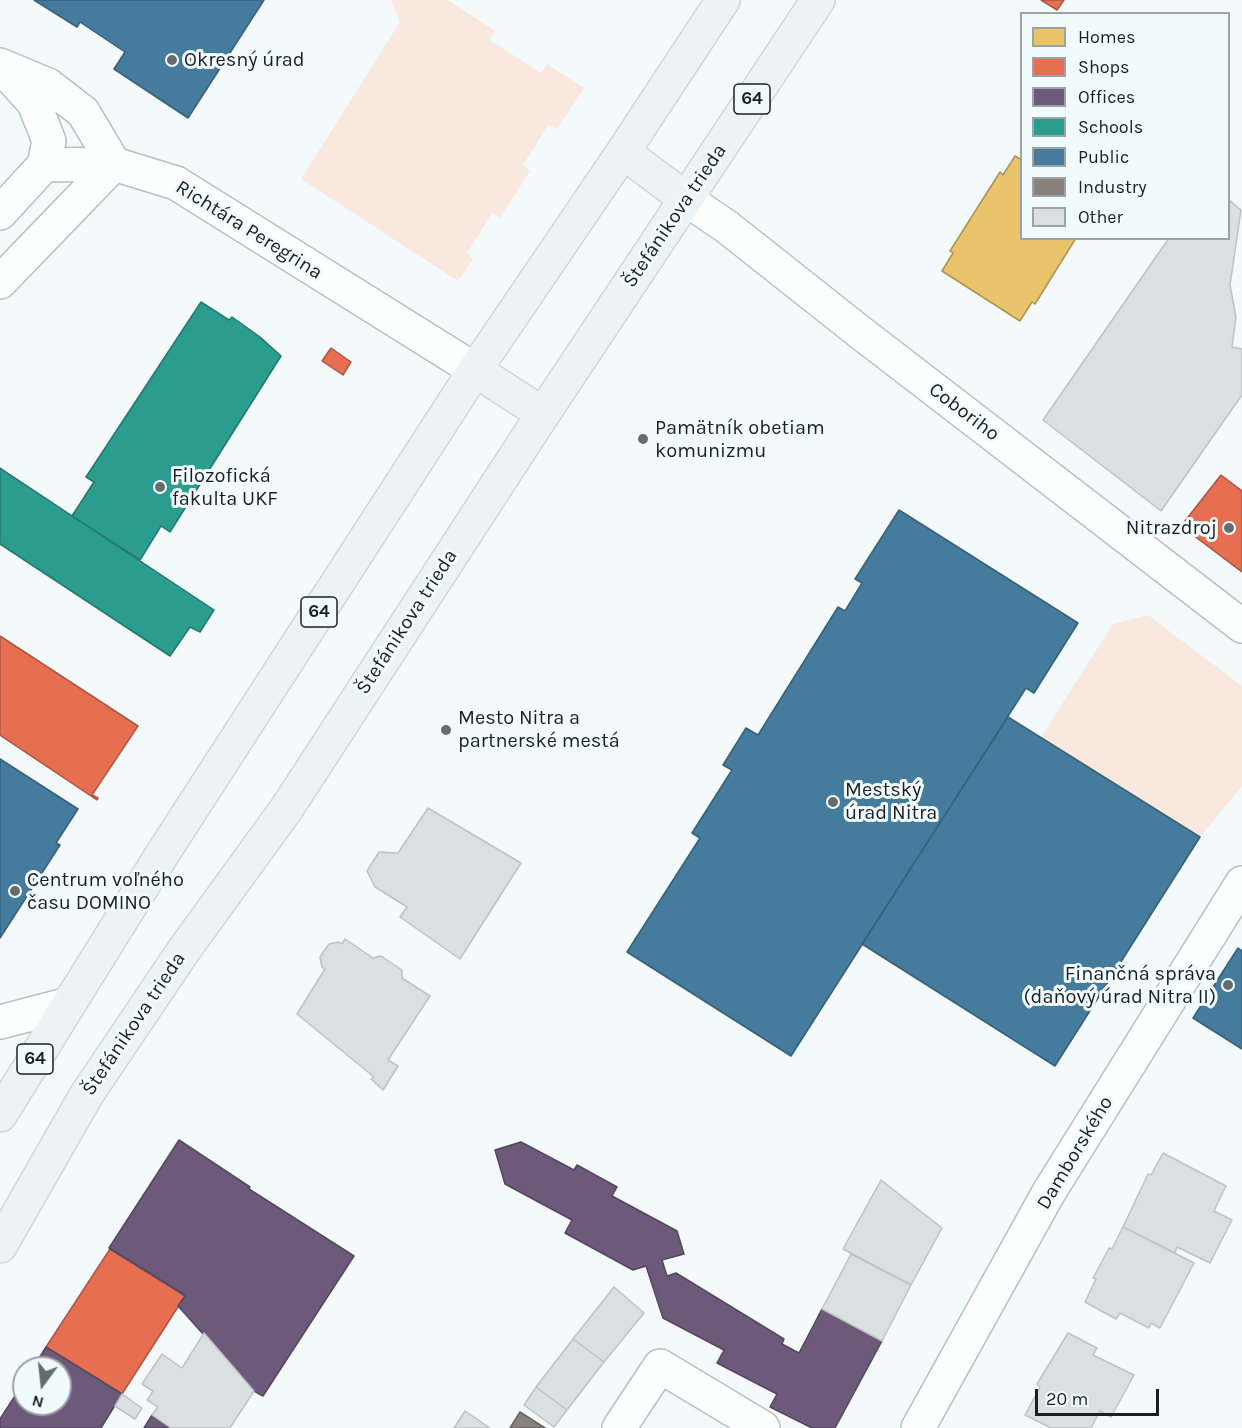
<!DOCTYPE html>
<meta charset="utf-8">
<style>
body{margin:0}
#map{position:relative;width:1242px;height:1428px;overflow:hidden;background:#f4fafb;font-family:Karla,sans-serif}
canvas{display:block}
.legend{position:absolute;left:1020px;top:12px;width:210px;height:228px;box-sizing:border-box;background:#f1fbfe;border:2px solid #9ba3a6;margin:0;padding:8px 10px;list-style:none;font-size:18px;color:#1a2022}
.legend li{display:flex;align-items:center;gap:12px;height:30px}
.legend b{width:30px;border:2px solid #9ba3a6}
.north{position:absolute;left:12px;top:1356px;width:60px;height:60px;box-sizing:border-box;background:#f1fbfe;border:2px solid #9ba3a6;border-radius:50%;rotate:195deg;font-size:16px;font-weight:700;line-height:24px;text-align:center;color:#1a2022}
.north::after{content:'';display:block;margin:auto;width:21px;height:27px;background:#666c6e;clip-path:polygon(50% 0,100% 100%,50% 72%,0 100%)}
.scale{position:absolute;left:1035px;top:1389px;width:124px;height:27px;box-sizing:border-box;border:3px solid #1a2022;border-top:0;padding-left:8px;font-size:18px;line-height:21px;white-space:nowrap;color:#1a2022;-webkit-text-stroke:4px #f1fbfe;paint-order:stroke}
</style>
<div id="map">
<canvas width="1242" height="1428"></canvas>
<ul class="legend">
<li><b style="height:16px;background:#e9c46a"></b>Homes</li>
<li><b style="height:16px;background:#e76f51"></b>Shops</li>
<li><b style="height:16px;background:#6d597a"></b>Offices</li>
<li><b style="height:16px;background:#2a9d8f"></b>Schools</li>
<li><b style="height:16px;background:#457b9d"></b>Public</li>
<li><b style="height:16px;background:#8a817c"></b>Industry</li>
<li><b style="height:16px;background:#dadfe1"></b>Other</li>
</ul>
<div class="north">N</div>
<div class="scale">20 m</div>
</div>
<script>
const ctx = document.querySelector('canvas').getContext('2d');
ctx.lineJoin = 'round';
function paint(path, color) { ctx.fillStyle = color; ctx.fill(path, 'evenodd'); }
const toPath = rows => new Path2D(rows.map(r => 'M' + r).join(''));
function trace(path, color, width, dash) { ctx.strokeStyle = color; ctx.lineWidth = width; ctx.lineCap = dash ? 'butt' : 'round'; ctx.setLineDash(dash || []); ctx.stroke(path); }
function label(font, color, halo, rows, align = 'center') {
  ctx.font = font + ' Karla,sans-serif'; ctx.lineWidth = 6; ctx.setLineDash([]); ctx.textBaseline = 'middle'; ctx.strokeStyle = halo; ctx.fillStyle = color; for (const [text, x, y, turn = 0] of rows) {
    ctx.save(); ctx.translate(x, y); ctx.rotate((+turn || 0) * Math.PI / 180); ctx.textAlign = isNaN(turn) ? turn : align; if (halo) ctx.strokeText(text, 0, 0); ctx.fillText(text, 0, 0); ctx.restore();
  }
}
paint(toPath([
 [391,0,448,0,495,31,490,40,541,73,547,64,584,88,557,129,548,125,523,165,530,171,500,218,492,213,467,253,473,259,458,281,301,179,400,22],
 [1148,615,1242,686,1242,786,1200,837,1041,737,1113,624]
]), '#f8e8de');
const homes = toPath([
 [1015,156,1022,160,1022,238,1076,238,1035,304,1032,302,1020,321,942,271,953,253,950,251,1000,172,1003,175,1015,156]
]);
paint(homes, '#e9c46a');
trace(homes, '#ab9354', 1.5);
const shops = toPath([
 [1041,0,1064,0,1057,10,1041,0],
 [331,348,351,362,343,375,322,361,331,348],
 [1221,475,1242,491,1242,572,1181,526,1221,475],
 [0,636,138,726,92,795,98,798,97,800,0,735,0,636],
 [110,1249,185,1296,122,1394,46,1347,110,1249]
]);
paint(shops, '#e76f51');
trace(shops, '#aa5743', 1.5);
const offices = toPath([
 [179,1140,250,1187,249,1189,354,1256,263,1396,254,1391,178,1306,185,1296,183,1294,109,1248,179,1140],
 [521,1142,574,1170,577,1165,617,1187,612,1196,677,1231,684,1254,662,1260,667,1276,676,1273,784,1339,782,1344,799,1353,822,1309,882,1341,835,1428,812,1428,770,1407,777,1394,717,1363,724,1350,663,1318,646,1266,633,1270,565,1233,572,1220,505,1184,495,1150,521,1142],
 [46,1347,122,1394,101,1428,0,1428,0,1419,24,1382,24,1404,60,1404,60,1368,33,1368,46,1347],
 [152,1415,171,1428,144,1428,152,1415]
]);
paint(offices, '#6d597a');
trace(offices, '#544860', 1.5);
const schools = toPath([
 [201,302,229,320,232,317,260,337,281,356,170,532,161,526,140,560,72,516,94,482,86,477,201,302],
 [0,468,214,610,200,632,190,627,170,656,0,544,0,468]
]);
paint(schools, '#2a9d8f');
trace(schools, '#25786e', 1.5);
const public = toPath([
 [34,0,264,0,188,118,114,69,125,52,80,22,77,27,34,0],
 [899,510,1078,623,1034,693,1026,688,791,1056,627,952,700,838,692,833,732,770,723,765,746,728,758,735,838,607,845,611,862,583,855,579,899,510],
 [1008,717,1200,837,1055,1066,862,944,1008,717],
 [0,759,78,809,56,843,60,845,0,938,0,759],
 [1238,948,1242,951,1242,1049,1193,1018,1238,948]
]);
paint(public, '#457b9d');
trace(public, '#386078', 1.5);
const industry = toPath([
 [520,1412,545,1428,510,1428,520,1412]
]);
paint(industry, '#8a817c');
trace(industry, '#686461', 1.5);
const building = toPath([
 [1228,199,1241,210,1230,285,1236,317,1232,347,1242,349,1242,395,1161,511,1043,420,1169,238,1228,238,1228,199],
 [428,808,521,863,460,959,400,917,407,907,375,887,367,871,379,852,398,853,428,808],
 [345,939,373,958,381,956,402,970,402,978,430,996,388,1060,398,1066,383,1090,371,1079,374,1077,297,1014,325,969,322,967,320,957,329,944,339,942,342,944,345,939],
 [1163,1153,1226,1186,1214,1211,1232,1220,1210,1263,1177,1247,1175,1253,1123,1227,1148,1174,1151,1175,1163,1153],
 [881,1180,942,1228,911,1285,843,1249,881,1180],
 [1123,1227,1194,1263,1160,1328,1151,1323,1149,1328,1120,1313,1116,1319,1085,1302,1096,1279,1093,1278,1109,1248,1112,1249,1123,1227],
 [851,1254,911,1285,882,1341,822,1309,851,1254],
 [614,1287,644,1313,604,1362,573,1339,614,1287],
 [204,1333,254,1391,230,1428,171,1428,152,1415,158,1407,147,1400,153,1391,142,1384,162,1354,182,1368,204,1333],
 [1068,1333,1097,1348,1093,1355,1134,1375,1111,1417,1100,1411,1091,1428,1051,1428,1025,1415,1040,1387,1037,1384,1068,1333],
 [573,1339,604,1362,567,1410,536,1387,573,1339],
 [536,1387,567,1410,554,1427,524,1405,536,1387],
 [122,1394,142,1408,135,1419,115,1406,122,1394],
 [465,1411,490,1428,454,1428,465,1411]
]);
paint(building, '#dadfe1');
trace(building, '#bdc3c5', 1.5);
const minor = toPath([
 [0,65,48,85,83,112,114,164,0,282],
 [5,71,34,103,49,141,44,165],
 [44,165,114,164,176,183,475,370],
 [686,199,727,227,861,333,1242,626],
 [0,213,44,165],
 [0,1022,69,1004],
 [619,1428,660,1366,763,1428],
 [918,1428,1049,1192,1242,883]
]);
const major = toPath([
 [623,152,686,199],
 [475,370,543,414],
 [0,1115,163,853,475,370,623,152,723,0],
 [0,1246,87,1094,184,950,287,808,543,414,818,0]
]);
trace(minor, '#b9bec0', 36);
trace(major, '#d2d5d6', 36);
trace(minor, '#fdfefe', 33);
trace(major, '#ecf3f6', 33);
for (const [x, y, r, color] of [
 [172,60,6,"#666c6e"],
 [643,439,6,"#666c6e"],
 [160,487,6,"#666c6e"],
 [1229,528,6,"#666c6e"],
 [446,730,6,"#666c6e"],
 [833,802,6,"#666c6e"],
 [15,891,6,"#666c6e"],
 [1228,985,6,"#666c6e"]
]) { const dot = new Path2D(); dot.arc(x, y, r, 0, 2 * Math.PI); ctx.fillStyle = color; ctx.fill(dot); trace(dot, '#f1fbfe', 2); }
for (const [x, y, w] of [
 [752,99,36],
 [319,612,36],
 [35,1059,36]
]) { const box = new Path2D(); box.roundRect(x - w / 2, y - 15, w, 30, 4.5); ctx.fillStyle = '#f1fbfe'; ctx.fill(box); trace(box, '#1a2022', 1.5); }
label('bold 18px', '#1a2022', null, [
 ["64",752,99],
 ["64",319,612],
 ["64",35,1059]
]);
label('20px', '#1a2022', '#f1fbfe', [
 ["Okresný úrad",184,60],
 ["Pamätník obetiam",655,428],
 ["komunizmu",655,451],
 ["Filozofická",172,476],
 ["fakulta UKF",172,499],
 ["Nitrazdroj",1217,528,"right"],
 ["Mesto Nitra a",458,718],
 ["partnerské mestá",458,741],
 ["Mestský",845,790],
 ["úrad Nitra",845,813],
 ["Centrum voľného",27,880],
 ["času DOMINO",27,903],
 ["Finančná správa",1216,974,"right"],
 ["(daňový úrad Nitra II)",1216,997,"right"]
], 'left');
label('20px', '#1a2022', '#f1fbfe', [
 ["Štefánikova trieda",675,216,-56],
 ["Richtára Peregrina",249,230,32],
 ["Coboriho",964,412,37],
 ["Štefánikova trieda",407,622,-57],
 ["Štefánikova trieda",134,1024,-56],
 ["Damborského",1075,1153,-59]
]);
</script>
